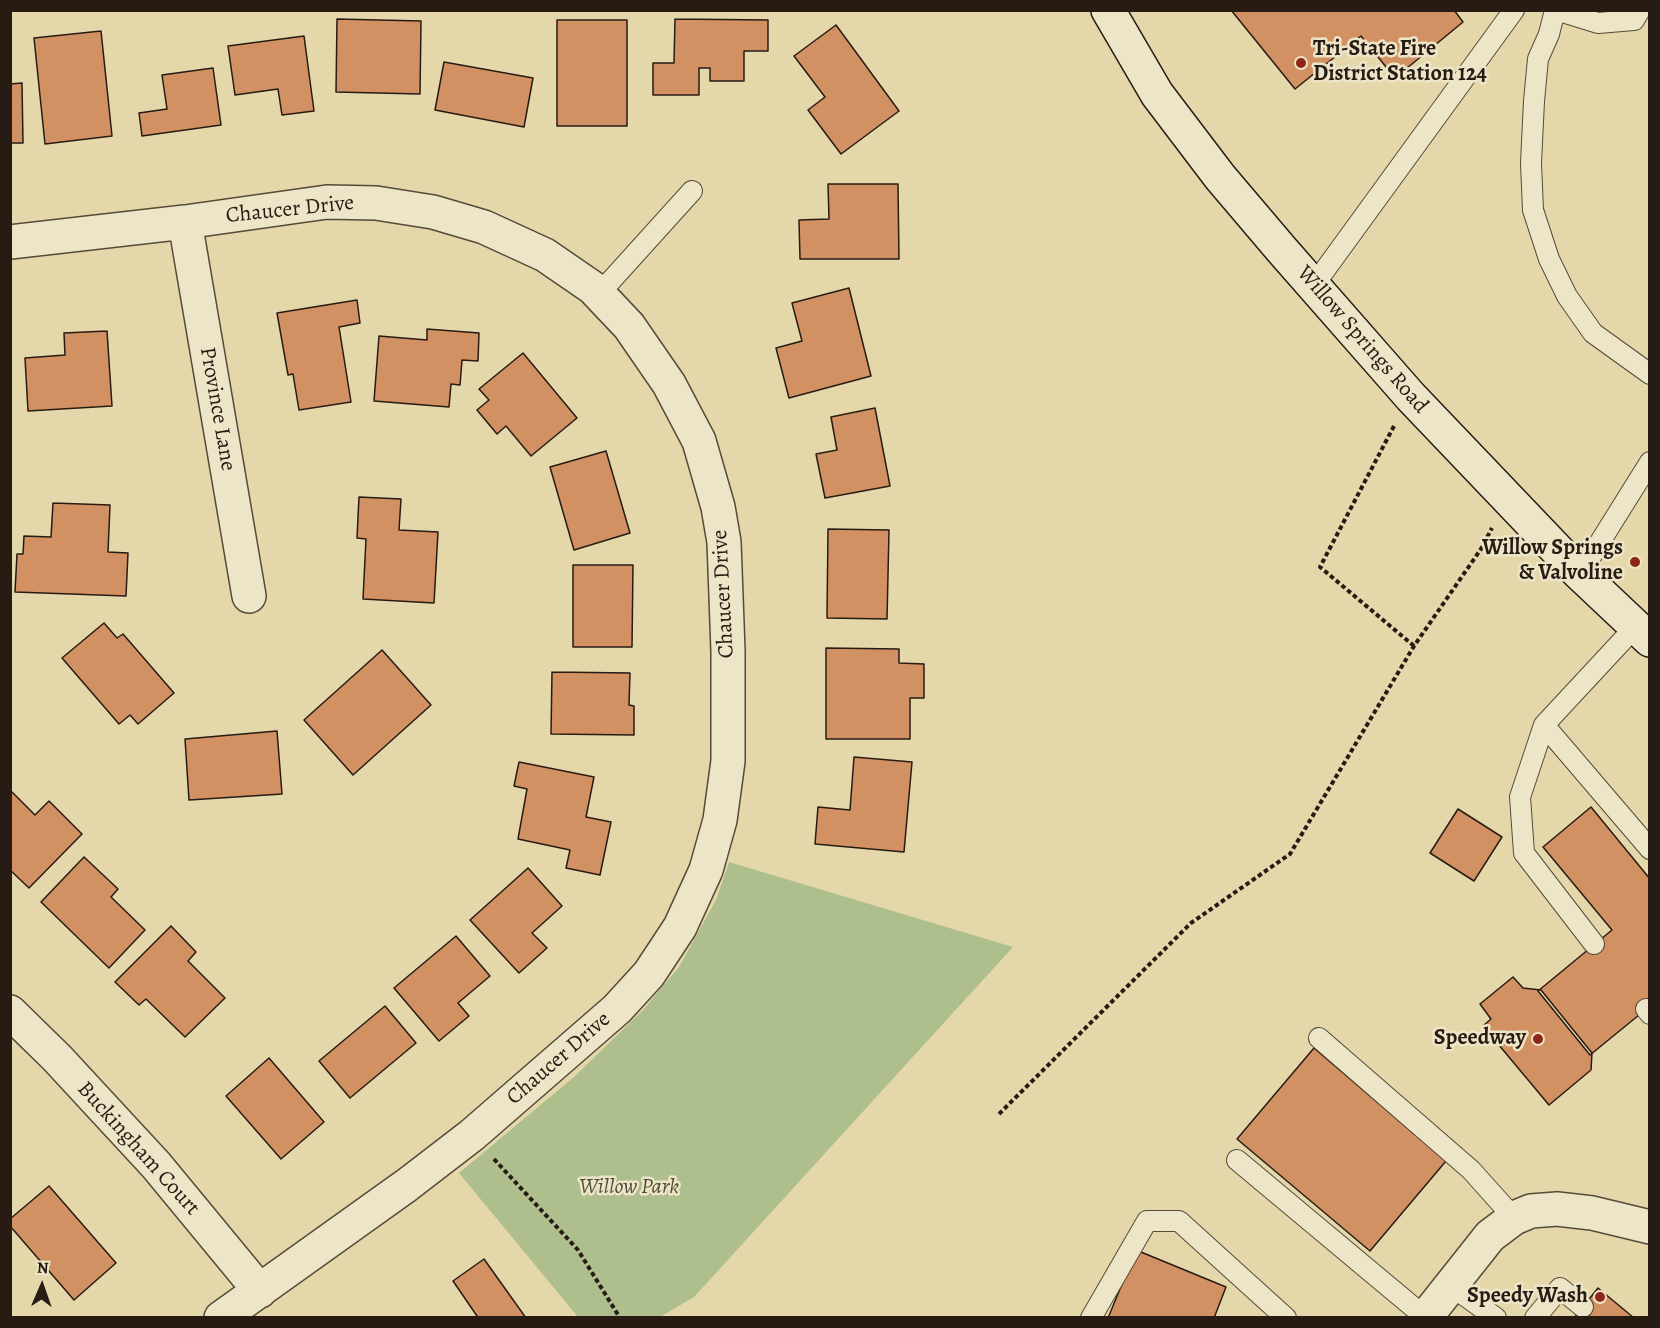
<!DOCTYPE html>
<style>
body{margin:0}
#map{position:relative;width:1660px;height:1328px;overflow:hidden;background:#e4d7a9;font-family:Alegreya,serif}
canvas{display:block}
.frame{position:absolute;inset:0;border:12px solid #271b14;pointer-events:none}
.north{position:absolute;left:12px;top:1256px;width:60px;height:60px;-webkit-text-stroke:4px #ede5c7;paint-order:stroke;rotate:2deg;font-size:16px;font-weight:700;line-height:24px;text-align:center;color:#271b14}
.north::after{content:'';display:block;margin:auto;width:21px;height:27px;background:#271b14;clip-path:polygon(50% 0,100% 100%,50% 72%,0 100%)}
</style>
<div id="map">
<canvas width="1660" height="1328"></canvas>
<div class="frame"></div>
<div class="north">N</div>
</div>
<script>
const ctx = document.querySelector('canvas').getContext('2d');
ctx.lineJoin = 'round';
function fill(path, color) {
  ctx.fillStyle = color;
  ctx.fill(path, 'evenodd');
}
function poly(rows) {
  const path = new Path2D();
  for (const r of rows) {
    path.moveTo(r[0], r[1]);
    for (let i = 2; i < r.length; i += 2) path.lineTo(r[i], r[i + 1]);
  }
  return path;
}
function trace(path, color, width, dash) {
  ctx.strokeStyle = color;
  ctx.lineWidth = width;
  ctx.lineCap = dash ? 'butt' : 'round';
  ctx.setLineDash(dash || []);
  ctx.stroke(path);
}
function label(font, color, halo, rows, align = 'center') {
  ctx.font = font + ' Alegreya,serif';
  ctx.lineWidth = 5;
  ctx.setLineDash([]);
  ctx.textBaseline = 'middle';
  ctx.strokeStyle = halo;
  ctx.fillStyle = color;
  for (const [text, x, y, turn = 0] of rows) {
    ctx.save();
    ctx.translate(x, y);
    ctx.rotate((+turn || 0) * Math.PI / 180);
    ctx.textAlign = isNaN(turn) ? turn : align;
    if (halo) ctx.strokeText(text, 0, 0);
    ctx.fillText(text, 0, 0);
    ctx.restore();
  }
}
fill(poly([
 [729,862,1013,947,694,1297,660,1317,578,1317,459,1173,574,1077,643,1010,679,967,716,900]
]), '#aebf8d');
const building = poly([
 [1231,10,1454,10,1463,22,1395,78,1361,36,1295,89,1231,10],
 [337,19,421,21,420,94,336,92,337,19],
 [675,19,768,20,768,51,744,51,744,81,710,81,710,68,699,68,699,95,653,95,653,63,674,63,675,19],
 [557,20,627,20,627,126,557,126,557,20],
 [836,25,899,111,841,154,808,110,825,97,794,56,836,25],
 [101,31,112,136,45,144,34,38,101,31],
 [304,36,314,111,282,115,278,89,235,95,228,46,304,36],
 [444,62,533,78,524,127,435,110,444,62],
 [213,68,221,125,142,136,139,113,167,109,162,75,213,68],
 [22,83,23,143,10,143,10,84,22,83],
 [828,184,898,184,899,259,800,259,799,220,829,219,828,184],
 [849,288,871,376,789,398,776,348,802,341,792,303,849,288],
 [357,300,360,323,339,327,351,402,299,410,293,374,288,375,277,313,357,300],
 [427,329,479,333,478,361,462,360,460,385,451,384,449,407,374,401,379,336,427,340,427,329],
 [107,331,112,406,28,411,25,358,65,355,64,333,107,331],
 [523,353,577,418,531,456,506,426,497,434,477,410,489,400,479,389,523,353],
 [875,408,890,486,825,498,816,454,837,450,831,417,875,408],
 [606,451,630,533,574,550,550,467,606,451],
 [359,497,401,499,399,530,438,532,434,603,363,599,366,539,357,538,359,497],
 [53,503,110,505,108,552,128,553,126,596,15,592,17,554,23,554,24,536,51,537,53,503],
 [828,529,889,530,887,619,827,618,828,529],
 [573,565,633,565,632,647,573,647,573,565],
 [104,623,117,638,123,634,174,693,138,724,130,715,119,724,62,658,104,623],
 [826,648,899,649,899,663,924,664,924,698,910,698,910,739,826,739,826,648],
 [382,650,431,705,353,775,304,720,382,650],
 [552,672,630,673,629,705,634,706,634,735,551,734,552,672],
 [277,731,282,794,189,800,185,739,277,731],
 [854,757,912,762,904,852,815,844,818,807,850,810,854,757],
 [519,762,594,777,586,817,611,822,600,875,566,868,570,850,518,839,527,789,514,786,519,762],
 [10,790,35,815,49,801,82,834,29,888,10,870,10,790],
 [1591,807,1650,879,1650,1006,1590,1055,1538,991,1612,930,1543,847,1591,807],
 [1458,809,1502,837,1474,881,1430,853,1458,809],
 [84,857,118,889,111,897,145,930,109,968,41,902,84,857],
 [528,868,562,906,532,933,547,948,519,973,470,920,528,868],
 [171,926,196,952,188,961,225,998,185,1037,146,999,139,1005,115,982,171,926],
 [456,936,490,976,458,1003,469,1016,439,1041,394,988,456,936],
 [1513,977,1523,988,1541,990,1592,1053,1591,1070,1549,1105,1483,1026,1491,1019,1480,1004,1513,977],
 [385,1006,416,1043,350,1098,319,1061,385,1006],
 [1314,1048,1446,1161,1370,1251,1237,1139,1314,1048],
 [269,1058,324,1122,281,1159,226,1096,269,1058],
 [49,1186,116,1263,74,1300,10,1226,10,1219,49,1186],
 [1136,1250,1226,1287,1214,1318,1108,1318,1136,1250],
 [484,1259,526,1318,475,1318,477,1316,453,1281,484,1259],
 [1598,1288,1634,1318,1574,1318,1598,1288]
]);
fill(building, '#d29162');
trace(building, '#271b14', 1.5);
const lane = poly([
 [1555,10,1549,34,1538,59,1534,101,1531,163,1533,210,1549,259,1567,296,1593,333,1650,374],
 [1556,10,1598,23,1634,20,1640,10],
 [1314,285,1514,10],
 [598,295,692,191],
 [1580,574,1650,462],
 [1544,725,1650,849],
 [1594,944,1524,853,1520,797,1544,725,1636,626],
 [1646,1009,1650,1014],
 [1319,1038,1471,1170,1514,1218],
 [1237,1160,1425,1317],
 [1450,1285,1496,1318],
 [1091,1318,1147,1221,1179,1221,1286,1318],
 [1535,1318,1560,1288,1583,1307]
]);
const street = poly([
 [185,222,249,596],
 [10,242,185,222,327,202,376,203,433,212,484,227,545,255,593,288,629,326,669,384,699,441,718,507,724,542,728,651,728,761,720,820,706,870,680,927,649,974,617,1009,472,1135,407,1185,221,1318],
 [10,1012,57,1058,156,1165,260,1291],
 [1425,1318,1490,1236,1514,1218,1531,1211,1557,1209,1592,1213,1650,1227]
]);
const secondary = poly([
 [1108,10,1157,94,1220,177,1282,250,1411,397,1580,574,1650,640]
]);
trace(lane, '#564a39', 22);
trace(street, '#564a39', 36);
trace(secondary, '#271b14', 36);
trace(poly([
 [1394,426,1320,567,1414,646],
 [999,1114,1191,923,1290,854,1414,646,1481,549,1492,528],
 [494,1159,578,1250,620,1318]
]), '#271b14', 4, [4.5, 3]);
trace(lane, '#ede5c7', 20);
trace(street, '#ede5c7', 33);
trace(secondary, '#ede5c7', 33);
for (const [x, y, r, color] of [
 [1301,63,6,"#8f2418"],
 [1635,562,6,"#8f2418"],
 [1538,1039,6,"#8f2418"],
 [1600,1297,6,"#8f2418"]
]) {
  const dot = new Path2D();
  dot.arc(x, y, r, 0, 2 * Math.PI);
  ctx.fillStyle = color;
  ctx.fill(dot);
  trace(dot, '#ede5c7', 2);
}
label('bold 22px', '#271b14', '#ede5c7', [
 ["Tri-State Fire",1313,50,"left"],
 ["District Station 124",1313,75,"left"],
 ["Willow Springs",1623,549],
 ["& Valvoline",1623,574],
 ["Speedway",1526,1039],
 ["Speedy Wash",1588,1297]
], 'right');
label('22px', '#271b14', '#ede5c7', [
 ["Chaucer Drive",290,210,-6],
 ["Willow Springs Road",1362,340,49],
 ["Province Lane",217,409,80],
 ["Chaucer Drive",724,594,-93],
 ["Chaucer Drive",559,1059,-41],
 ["Buckingham Court",138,1149,48]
]);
label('italic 22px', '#504c38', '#ede5c7', [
 ["Willow Park",629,1188]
]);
</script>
